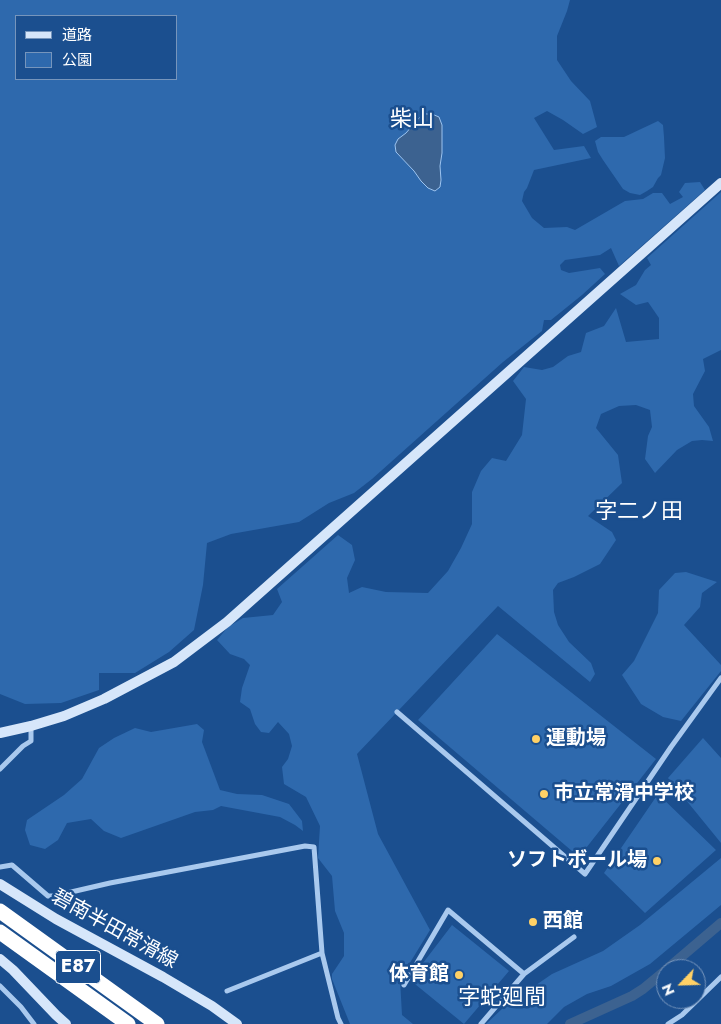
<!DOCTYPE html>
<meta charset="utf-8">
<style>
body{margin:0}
#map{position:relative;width:721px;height:1024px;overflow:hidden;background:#1b4f8f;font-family:Jost,"Noto Sans JP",sans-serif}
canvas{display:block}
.legend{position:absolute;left:15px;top:15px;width:162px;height:65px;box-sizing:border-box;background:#1b4f8f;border:1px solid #7695bc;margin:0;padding:6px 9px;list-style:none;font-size:15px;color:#fff}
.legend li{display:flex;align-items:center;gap:10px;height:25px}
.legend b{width:25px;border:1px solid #7695bc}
.north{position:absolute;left:656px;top:959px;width:50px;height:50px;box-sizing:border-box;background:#1b4f8f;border:1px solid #7695bc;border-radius:50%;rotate:246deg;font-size:14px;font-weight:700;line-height:20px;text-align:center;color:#fff}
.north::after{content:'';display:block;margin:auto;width:18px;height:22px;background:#ffd166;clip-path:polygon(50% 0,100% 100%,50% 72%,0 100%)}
</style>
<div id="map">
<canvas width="721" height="1024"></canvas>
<ul class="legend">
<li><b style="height:6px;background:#d6e6fa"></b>道路</li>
<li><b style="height:14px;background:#2e69ad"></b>公園</li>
</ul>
<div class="north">N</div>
</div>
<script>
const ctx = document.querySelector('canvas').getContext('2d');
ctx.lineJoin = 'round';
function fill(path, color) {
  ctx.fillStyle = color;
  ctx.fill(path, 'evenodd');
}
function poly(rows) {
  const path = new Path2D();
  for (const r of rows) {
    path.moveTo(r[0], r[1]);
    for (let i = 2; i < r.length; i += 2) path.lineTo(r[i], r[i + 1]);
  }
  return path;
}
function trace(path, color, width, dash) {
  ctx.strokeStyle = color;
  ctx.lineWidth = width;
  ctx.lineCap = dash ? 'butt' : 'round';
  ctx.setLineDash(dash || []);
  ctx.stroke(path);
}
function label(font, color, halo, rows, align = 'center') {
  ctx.font = font + ' Jost,"Noto Sans JP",sans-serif';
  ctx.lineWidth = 5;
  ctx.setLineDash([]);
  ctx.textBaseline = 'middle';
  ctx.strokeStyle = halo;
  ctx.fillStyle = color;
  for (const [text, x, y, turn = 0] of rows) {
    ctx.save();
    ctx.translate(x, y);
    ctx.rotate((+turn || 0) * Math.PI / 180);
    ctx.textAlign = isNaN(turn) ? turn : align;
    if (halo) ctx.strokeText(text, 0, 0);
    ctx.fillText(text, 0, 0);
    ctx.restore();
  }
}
fill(poly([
 [0,0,570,0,567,11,557,36,557,60,571,81,590,101,597,127,583,134,563,120,547,111,534,118,554,150,584,146,591,158,534,170,527,188,524,192,522,201,532,218,544,228,567,227,575,230,625,201,643,199,653,193,662,193,670,204,683,197,679,192,685,183,700,182,705,190,619,266,611,248,600,255,565,260,560,265,561,270,569,273,600,268,605,274,582,295,551,320,544,320,542,331,503,362,372,479,354,493,329,503,299,522,231,534,207,543,203,585,194,630,169,652,135,673,99,673,99,690,61,703,25,704,0,694],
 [16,16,176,16,176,79,16,79],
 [658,121,663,125,664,137,665,158,661,175,658,178,653,187,647,191,640,195,630,193,623,189,603,160,598,152,595,141,601,137,624,137],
 [721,192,721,350,703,359,705,371,693,394,694,406,709,427,713,441,702,440,692,441,677,450,655,473,645,459,648,436,652,427,650,410,636,405,619,406,601,414,596,428,618,455,622,483,588,516,612,532,616,540,600,564,574,577,558,583,553,590,554,612,558,625,569,642,591,663,595,674,590,682,498,606,357,754,378,834,430,930,400,979,402,1015,413,1024,350,1024,332,979,332,974,344,956,344,933,335,911,332,876,318,858,320,826,306,797,284,784,282,767,288,759,292,746,289,734,278,722,269,733,261,732,255,724,250,709,240,702,242,688,250,665,244,659,230,654,217,640,228,627,243,618,273,615,282,602,277,589,338,535,352,545,355,560,347,578,349,593,362,587,386,592,428,593,448,571,461,548,472,524,472,492,481,471,492,458,506,461,522,435,526,399,513,381,524,367,542,370,553,367,568,356,581,352,586,333,604,326,616,308,626,342,659,339,659,318,648,302,636,305,620,294,636,285,645,270,651,265,647,258],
 [686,572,717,582,702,593,700,607,684,625,721,665,721,671,681,721,663,717,641,704,622,675,634,661,658,613,659,590,675,573],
 [497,634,656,759,579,857,418,720],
 [197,724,204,730,202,742,220,790,237,794,262,795,289,804,302,821,303,831,295,825,280,817,221,806,213,810,195,812,121,838,104,831,91,819,67,823,58,840,45,849,30,845,25,830,27,820,64,795,82,779,99,748,114,738,135,728,151,732],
 [703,738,721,758,721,843,668,778],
 [658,794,716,850,645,913,604,873],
 [721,858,721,905,650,964,611,986,587,994,564,1007,547,1024,486,1024,504,1007,552,974,603,951,640,925],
 [452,925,509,971,464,1024,410,980]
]), '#2e69ad');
const water = poly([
 [426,114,432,114,439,117,442,125,442,153,440,166,441,180,440,187,435,191,428,188,421,181,414,171,396,152,395,145,398,139,406,133,419,118,426,114]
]);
fill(water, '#3c6290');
trace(water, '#9cc4f0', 1);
trace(poly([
 [667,969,721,923],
 [570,1024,632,996,643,989,666,970]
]), '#3c6290', 10);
trace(poly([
 [397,712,585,874,671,747,721,678],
 [0,769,23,746,31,741,31,726],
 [0,867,12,865,48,896,54,896,110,883,305,846,314,847,322,953,338,1018,341,1024],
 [404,985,448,910,524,974],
 [0,986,21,1007,34,1024],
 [227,991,322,953],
 [481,1024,524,974,574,937],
 [668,1024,682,1015,721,977]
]), '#a9c9ee', 5);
trace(poly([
 [0,733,31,726,64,716,104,699,174,662,227,622,721,183],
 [0,884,56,919,163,977,212,1006,237,1024],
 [0,959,13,970,56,1015,66,1024]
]), '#d6e6fa', 10);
trace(poly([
 [0,911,157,1024],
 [0,932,128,1024]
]), '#fff', 15);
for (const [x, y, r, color] of [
 [536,739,5,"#ffd166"],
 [544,794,5,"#ffd166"],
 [657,861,5,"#ffd166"],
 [533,922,5,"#ffd166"],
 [459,975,5,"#ffd166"]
]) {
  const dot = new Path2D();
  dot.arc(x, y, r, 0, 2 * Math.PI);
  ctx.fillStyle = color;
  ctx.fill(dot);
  trace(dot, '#1b4f8f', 2);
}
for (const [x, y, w] of [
 [78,967,45]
]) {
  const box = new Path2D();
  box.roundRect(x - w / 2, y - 16.5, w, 33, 4);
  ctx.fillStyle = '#1b4f8f';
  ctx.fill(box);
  trace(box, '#fff', 1);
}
label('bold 19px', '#fff', null, [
 ["E87",78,967]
]);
label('bold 20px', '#fff', '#1b4f8f', [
 ["運動場",546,739],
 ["市立常滑中学校",554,794],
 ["ソフトボール場",647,861,"right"],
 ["西館",543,922],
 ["体育館",449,975,"right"]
], 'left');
label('20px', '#fff', '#1b4f8f', [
 ["碧南半田常滑線",114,930,29]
]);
label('22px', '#fff', '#1b4f8f', [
 ["柴山",412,121],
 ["字二ノ田",639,513],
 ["字蛇廻間",502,999]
]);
</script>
